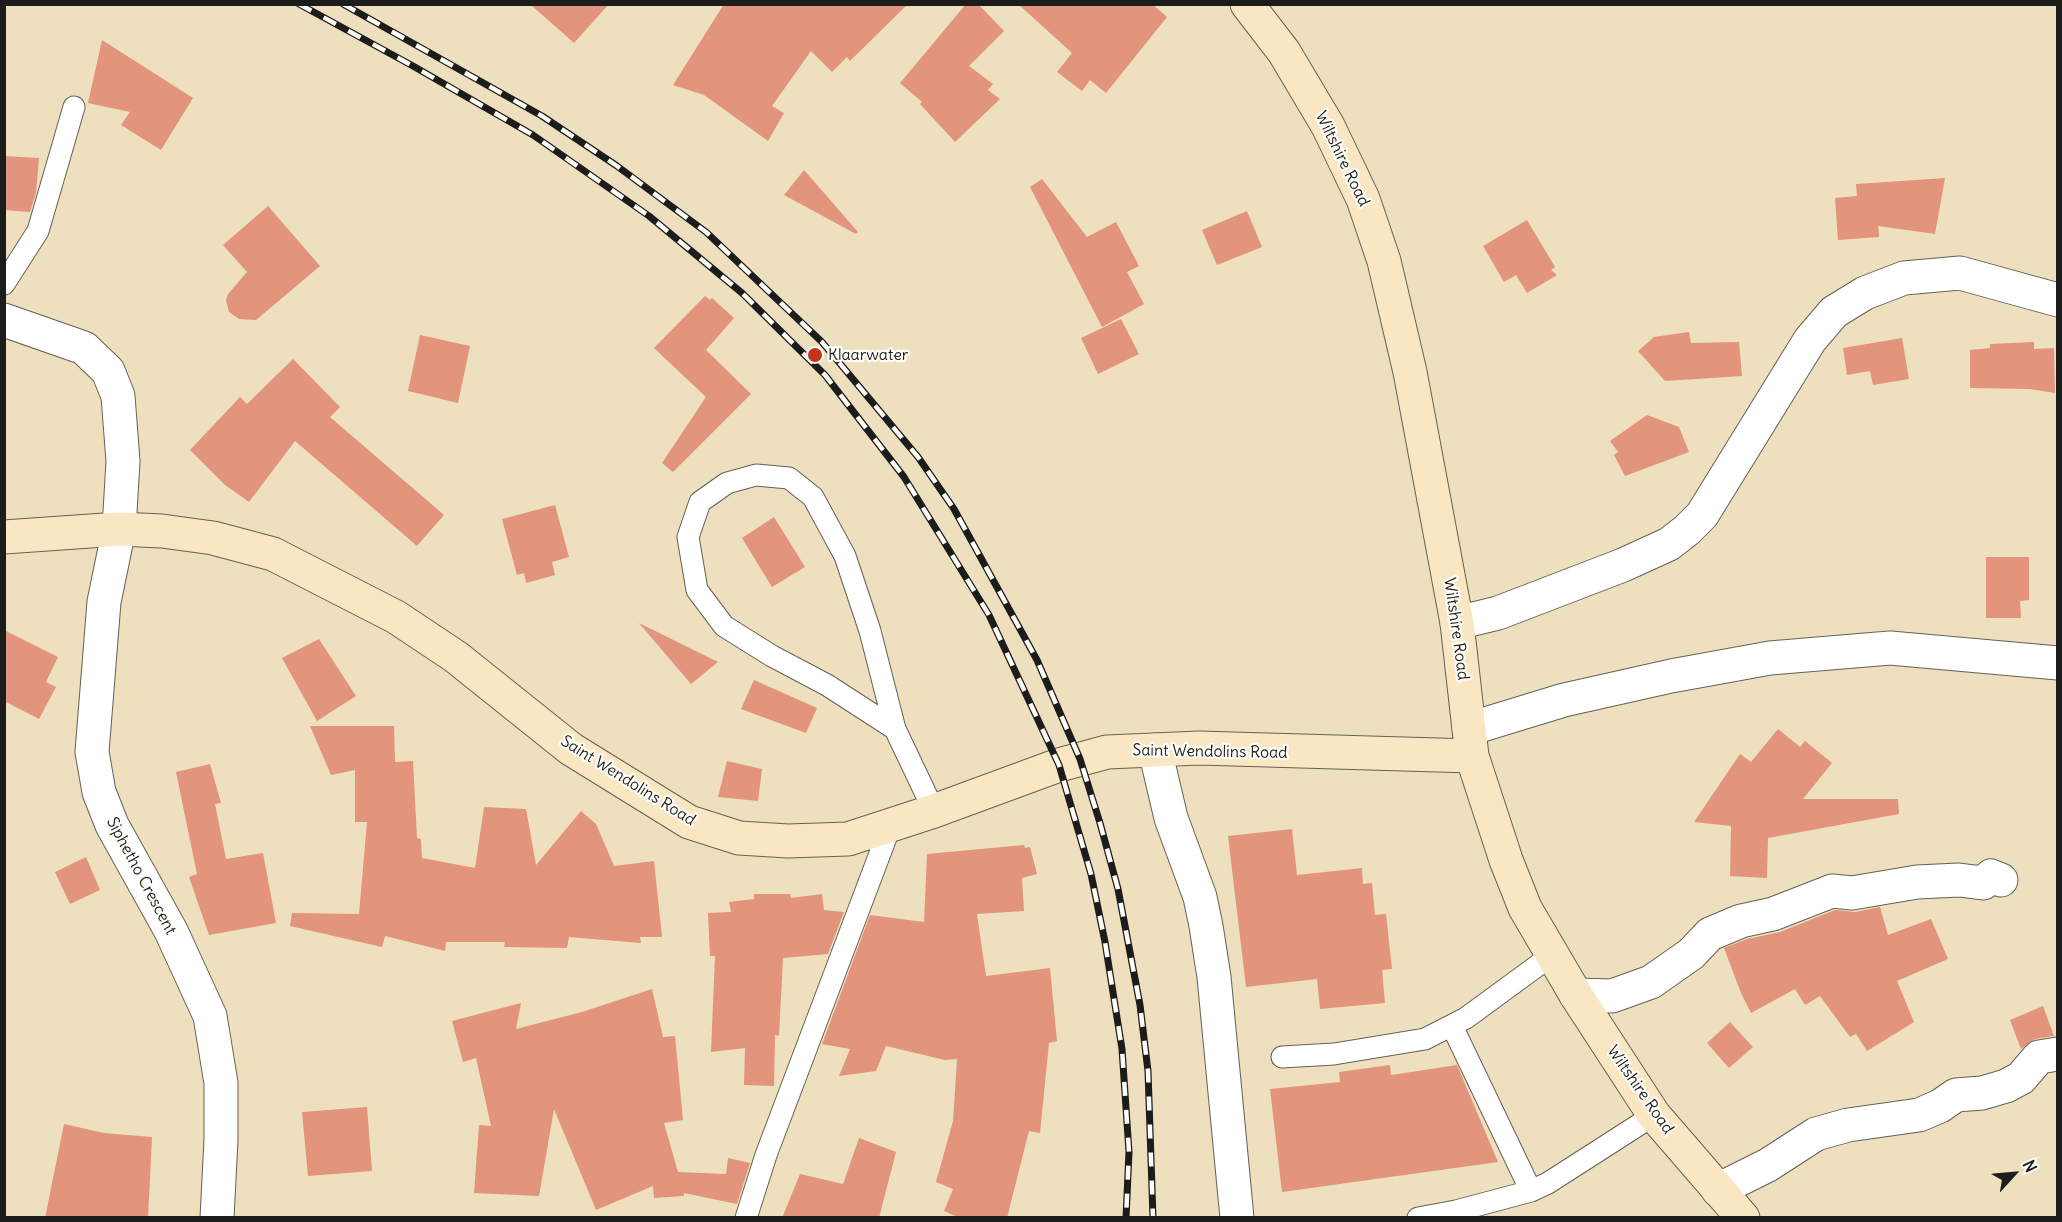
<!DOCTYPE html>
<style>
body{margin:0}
#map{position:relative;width:2062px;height:1222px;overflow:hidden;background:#eedfbe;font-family:Delius,sans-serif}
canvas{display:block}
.frame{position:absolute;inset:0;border:6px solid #1c1c1c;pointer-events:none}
.north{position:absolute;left:1984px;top:1144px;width:60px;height:60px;-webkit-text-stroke:4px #fdfcf7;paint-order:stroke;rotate:64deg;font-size:16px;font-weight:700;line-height:24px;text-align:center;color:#1c1c1c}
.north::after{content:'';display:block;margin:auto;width:21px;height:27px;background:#1c1c1c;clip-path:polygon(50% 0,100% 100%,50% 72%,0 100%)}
</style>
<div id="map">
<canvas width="2062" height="1222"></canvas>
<div class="frame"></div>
<div class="north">N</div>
</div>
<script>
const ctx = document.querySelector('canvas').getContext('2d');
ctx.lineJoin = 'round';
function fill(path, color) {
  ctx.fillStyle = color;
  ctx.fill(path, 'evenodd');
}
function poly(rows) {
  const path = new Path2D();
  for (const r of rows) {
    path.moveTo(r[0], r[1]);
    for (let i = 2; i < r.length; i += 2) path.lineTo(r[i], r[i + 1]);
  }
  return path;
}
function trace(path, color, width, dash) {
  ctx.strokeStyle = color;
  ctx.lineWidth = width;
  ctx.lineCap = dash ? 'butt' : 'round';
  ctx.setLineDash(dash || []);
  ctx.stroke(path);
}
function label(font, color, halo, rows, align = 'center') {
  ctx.font = font + ' Delius,sans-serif';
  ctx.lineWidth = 4.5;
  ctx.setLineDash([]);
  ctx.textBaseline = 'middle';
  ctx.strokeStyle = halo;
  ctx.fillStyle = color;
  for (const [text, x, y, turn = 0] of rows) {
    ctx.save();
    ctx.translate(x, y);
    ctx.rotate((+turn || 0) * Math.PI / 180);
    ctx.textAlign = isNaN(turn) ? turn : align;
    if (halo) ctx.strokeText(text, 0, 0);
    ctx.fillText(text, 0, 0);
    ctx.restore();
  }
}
fill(poly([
 [724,4,908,4,850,61,847,57,832,72,811,51,772,106,784,113,768,141,704,95,673,85],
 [966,4,978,4,1004,31,969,66,993,84,988,90,1000,99,955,142,920,104,922,102,900,83],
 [1018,4,1152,4,1167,17,1106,93,1090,80,1082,91,1057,72,1072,53],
 [531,5,608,5,574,43],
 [102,40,193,98,161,150,121,125,130,112,88,103],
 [4,156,39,158,36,193,30,212,4,210],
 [804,170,858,232,856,234,784,195],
 [1945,178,1935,234,1878,226,1879,237,1838,240,1835,198,1857,196,1856,184],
 [1042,179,1087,237,1116,222,1139,266,1127,272,1144,304,1102,327,1030,187],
 [268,206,320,266,256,320,239,319,229,312,226,300,228,294,247,272,223,245],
 [1247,211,1262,247,1217,265,1202,230],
 [1527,220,1555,267,1551,270,1557,275,1527,293,1516,275,1504,282,1483,246],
 [705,296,710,300,712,298,734,318,706,350,751,394,673,472,662,463,706,397,654,348],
 [1121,319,1139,354,1098,374,1081,338],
 [1689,332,1691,343,1739,342,1742,376,1665,381,1638,351,1654,337],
 [420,335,470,346,458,403,408,391],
 [1902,338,1909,379,1873,385,1870,371,1847,375,1843,348],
 [2034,342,2034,349,2054,348,2055,393,2030,389,1970,388,1970,350,1990,348,1990,344],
 [293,359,340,407,330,417,444,515,417,546,295,441,249,502,225,485,190,450,240,397,247,404],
 [1647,415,1679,427,1689,452,1625,476,1614,455,1618,452,1610,441],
 [555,505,569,557,552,562,555,575,526,583,524,573,517,575,502,519],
 [774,517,805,567,772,587,742,538],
 [1986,557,2029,557,2029,600,2020,601,2021,618,1986,618],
 [639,623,718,662,691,684],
 [4,630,58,657,46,682,56,687,39,719,4,701],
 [319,639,356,696,317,721,282,658],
 [754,680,817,708,806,733,741,709],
 [310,726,394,726,395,762,413,761,417,838,421,839,422,858,475,868,484,807,526,809,536,865,581,811,596,824,614,866,654,861,662,937,640,937,641,943,569,937,567,948,504,947,505,942,446,942,445,951,385,936,382,947,290,926,292,913,359,914,367,822,355,822,355,770,331,775],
 [1778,729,1800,747,1805,741,1832,763,1803,799,1898,799,1899,814,1768,838,1767,878,1730,876,1731,826,1694,822,1740,754,1751,762],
 [727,761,762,769,758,801,718,797],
 [210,764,221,803,215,804,226,859,263,853,276,923,209,935,189,877,197,874,176,772],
 [1292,829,1297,875,1362,868,1363,884,1372,883,1375,915,1386,914,1392,969,1382,970,1385,1003,1320,1009,1317,979,1246,987,1228,836],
 [1024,845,1025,848,1030,847,1037,874,1022,878,1024,911,977,914,986,976,1050,968,1057,1041,1049,1043,1040,1133,1029,1131,1007,1218,960,1218,944,1211,953,1189,936,1182,953,1121,957,1059,945,1060,886,1046,876,1071,839,1076,850,1049,822,1044,870,915,924,922,927,854],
 [86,857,100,890,70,904,55,872],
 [754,894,790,894,791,898,822,894,824,910,844,912,828,954,783,958,779,1036,775,1035,774,1086,744,1085,745,1048,711,1052,715,956,710,956,708,913,731,912,729,902,754,899],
 [1880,907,1888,935,1931,919,1948,959,1897,981,1914,1022,1867,1051,1856,1034,1850,1037,1820,996,1805,1005,1795,989,1751,1013,1741,993,1724,948,1747,939,1780,932,1835,910,1855,912],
 [652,989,663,1037,675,1036,683,1120,664,1123,678,1172,726,1174,728,1158,750,1163,737,1204,684,1193,684,1196,654,1198,653,1186,596,1210,554,1109,539,1196,474,1193,479,1125,491,1126,476,1058,463,1062,452,1021,521,1003,516,1029,582,1012],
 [2043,1006,2054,1036,2035,1039,2021,1049,2010,1020],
 [1730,1022,1753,1047,1729,1068,1707,1043],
 [1390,1065,1391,1075,1457,1065,1498,1162,1282,1192,1270,1089,1340,1082,1339,1072],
 [367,1107,372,1171,308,1176,302,1112],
 [64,1124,104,1133,152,1137,148,1218,45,1218],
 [859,1138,896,1152,879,1218,782,1218,800,1174,843,1184]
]), '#e3947c');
const lane = poly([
 [4,284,38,231,74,107],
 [895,729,827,685,772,656,724,626,697,590,688,537,700,502,727,483,756,475,789,478,813,497,845,556,870,631,895,729,934,811],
 [1452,1026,1531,1191],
 [1282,1057,1334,1054,1425,1039,1466,1018,1552,955],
 [746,1218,766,1155,890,827],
 [1418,1218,1456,1211,1531,1191,1548,1183,1654,1115]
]);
const street = poly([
 [4,320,84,348,108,371,118,396,123,461,119,529,104,602,92,752,99,792,112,825,171,931,210,1016,221,1083,221,1140,217,1218],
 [1457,623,1498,613,1623,565,1669,544,1687,530,1702,515,1810,340,1834,312,1865,293,1904,278,1960,273,2058,300],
 [1469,729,1564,700,1671,676,1770,658,1890,648,2058,663],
 [1155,750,1171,818,1200,897,1206,926,1214,977,1237,1218],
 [1576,995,1612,996,1651,982,1691,954,1710,934,1741,921,1773,914,1832,891,1852,893,1917,882,1959,880,1983,883,1991,876,2001,880],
 [1718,1190,1768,1165,1816,1134,1848,1125,1919,1115,1940,1106,1956,1095,1982,1093,2006,1086,2021,1078,2039,1057,2058,1054]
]);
const secondary = poly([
 [1247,4,1284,52,1328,126,1363,199,1384,261,1410,372,1457,623,1472,756,1506,860,1525,908,1576,995,1654,1115,1743,1218],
 [4,537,119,529,162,531,213,538,273,554,396,617,456,657,571,749,689,822,739,838,788,841,848,839,934,811,1059,765,1107,752,1199,748,1472,756]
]);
trace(lane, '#666055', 23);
trace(street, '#666055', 35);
trace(secondary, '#666055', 35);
trace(lane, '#fff', 21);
trace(street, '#fff', 33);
trace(secondary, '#f9e7c3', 33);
const rail = poly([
 [299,4,413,66,533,135,649,216,742,293,825,375,904,477,989,615,1059,765,1091,874,1105,942,1122,1049,1129,1152,1126,1218],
 [343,4,542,116,617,166,706,232,822,342,918,457,954,509,1037,660,1080,759,1100,823,1118,889,1140,1005,1148,1071,1153,1218]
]);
trace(rail, '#1c1c1c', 7);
trace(rail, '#fdfcf7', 4.5, [14]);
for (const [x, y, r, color] of [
 [815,355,8,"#c8321e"]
]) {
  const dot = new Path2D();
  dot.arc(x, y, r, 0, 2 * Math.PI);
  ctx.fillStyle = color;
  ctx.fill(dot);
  trace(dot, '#fdfcf7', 2);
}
label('16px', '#1c1c1c', '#fdfcf7', [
 ["Wiltshire Road",1342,159,64],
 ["Wiltshire Road",1456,629,82],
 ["Saint Wendolins Road",1210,752,1],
 ["Saint Wendolins Road",628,781,32],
 ["Siphetho Crescent",141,876,62],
 ["Wiltshire Road",1640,1090,55]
]);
label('16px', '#1c1c1c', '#fdfcf7', [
 ["Klaarwater",828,355]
], 'left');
</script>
